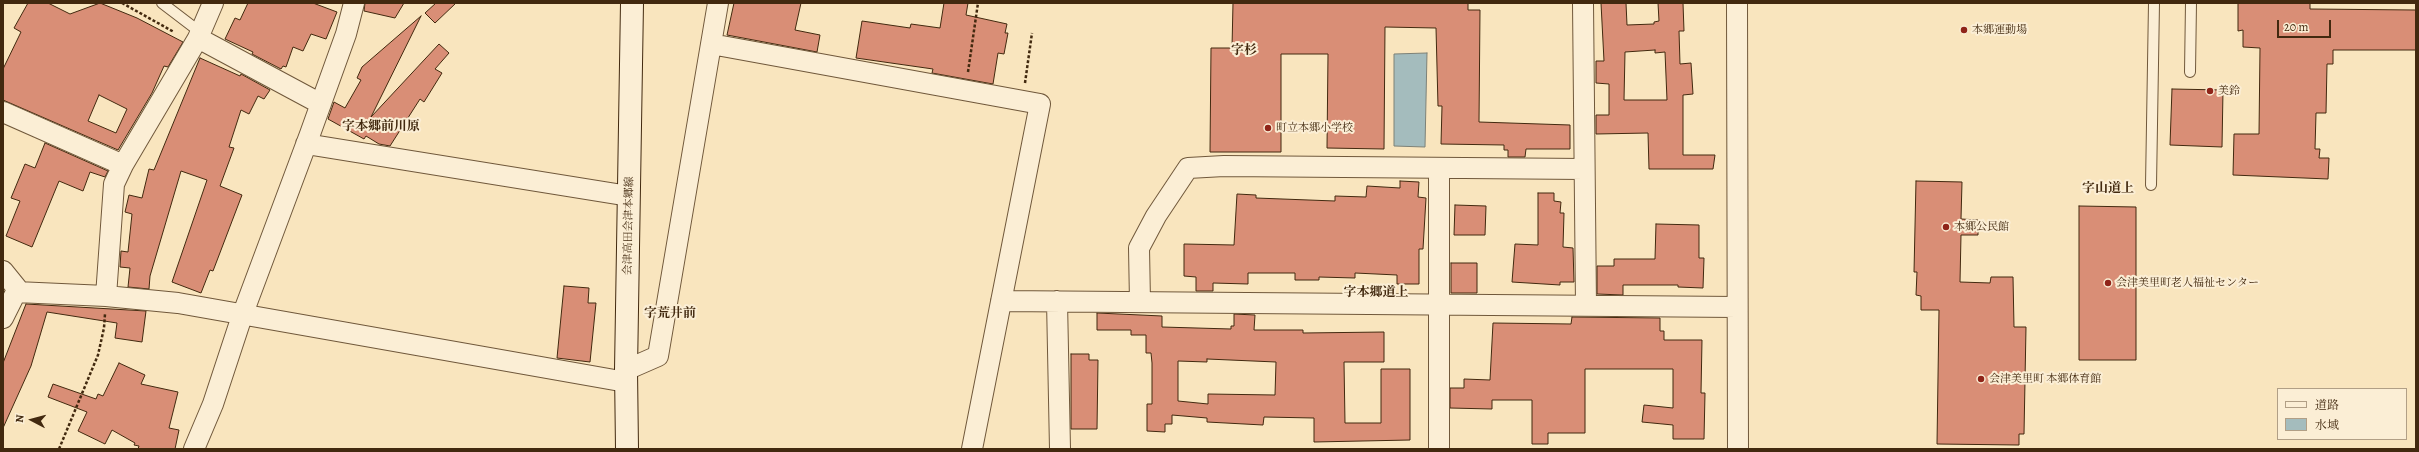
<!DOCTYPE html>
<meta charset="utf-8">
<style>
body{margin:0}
#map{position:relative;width:2419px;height:452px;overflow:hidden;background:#f9e5be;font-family:Alegreya,"Noto Serif JP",serif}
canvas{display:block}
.frame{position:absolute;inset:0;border:4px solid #42290f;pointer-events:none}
.legend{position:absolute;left:2277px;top:388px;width:130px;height:52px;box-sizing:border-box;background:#fbeed5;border:1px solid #b19f86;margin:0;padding:5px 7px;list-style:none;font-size:12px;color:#42290f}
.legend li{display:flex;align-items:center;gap:8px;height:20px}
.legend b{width:20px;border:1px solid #b19f86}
.north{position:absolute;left:12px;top:400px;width:40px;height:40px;-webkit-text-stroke:3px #fbeed5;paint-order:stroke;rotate:276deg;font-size:11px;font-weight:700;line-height:16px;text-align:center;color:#42290f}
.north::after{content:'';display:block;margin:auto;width:14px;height:18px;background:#42290f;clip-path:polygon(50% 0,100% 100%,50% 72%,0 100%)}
.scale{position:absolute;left:2277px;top:20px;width:54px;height:18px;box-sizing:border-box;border:2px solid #42290f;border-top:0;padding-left:5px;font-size:12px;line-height:14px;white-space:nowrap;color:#42290f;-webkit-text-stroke:3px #fbeed5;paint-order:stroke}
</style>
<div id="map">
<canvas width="2419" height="452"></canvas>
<div class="frame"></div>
<ul class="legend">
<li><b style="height:5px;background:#fbeed5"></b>道路</li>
<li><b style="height:11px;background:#a4bcbd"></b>水域</li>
</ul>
<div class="north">N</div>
<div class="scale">20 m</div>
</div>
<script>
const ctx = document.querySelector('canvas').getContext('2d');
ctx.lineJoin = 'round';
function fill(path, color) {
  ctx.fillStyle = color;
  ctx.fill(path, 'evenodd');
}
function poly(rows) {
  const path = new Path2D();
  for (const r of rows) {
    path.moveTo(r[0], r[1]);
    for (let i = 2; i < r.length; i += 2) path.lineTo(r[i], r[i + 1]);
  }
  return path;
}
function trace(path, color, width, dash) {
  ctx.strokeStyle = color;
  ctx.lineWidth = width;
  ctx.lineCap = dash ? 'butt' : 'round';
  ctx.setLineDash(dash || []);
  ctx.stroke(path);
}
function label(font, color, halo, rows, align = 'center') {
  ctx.font = font + ' Alegreya,"Noto Serif JP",serif';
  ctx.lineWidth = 4;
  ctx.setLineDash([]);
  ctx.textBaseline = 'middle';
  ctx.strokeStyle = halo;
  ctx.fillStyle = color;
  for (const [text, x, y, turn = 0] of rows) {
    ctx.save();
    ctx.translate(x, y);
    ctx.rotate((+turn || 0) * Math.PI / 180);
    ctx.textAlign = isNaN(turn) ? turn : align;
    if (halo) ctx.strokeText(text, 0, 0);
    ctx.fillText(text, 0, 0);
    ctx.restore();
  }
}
const water = poly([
 [1427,53,1425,147,1394,146,1394,54,1427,53]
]);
fill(water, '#a4bcbd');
trace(water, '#7d8177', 1);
const building = poly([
 [28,3,48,3,70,14,100,3,137,18,183,42,168,67,164,66,152,93,118,150,3,100,3,69,21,32,14,28,28,3],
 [99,95,127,109,116,133,88,121,99,95],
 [248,3,313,3,337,12,326,39,311,34,303,51,293,47,286,67,283,66,281,69,252,54,253,52,225,39,235,18,240,20,248,3],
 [365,3,404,3,395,18,364,11,365,3],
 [436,3,456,3,435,23,425,13,436,3],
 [734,3,801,3,795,30,820,35,817,52,727,35,734,3],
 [944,3,968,3,966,15,1007,24,1005,33,1008,33,1004,54,998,53,993,84,932,73,933,69,856,58,862,21,910,28,911,24,940,28,944,3],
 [1233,3,1468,3,1468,10,1480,10,1479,122,1570,125,1570,149,1526,149,1525,157,1508,157,1508,150,1504,150,1504,145,1441,144,1442,106,1438,106,1436,28,1385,27,1384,149,1327,148,1328,54,1281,54,1281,152,1210,152,1211,48,1232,48,1233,3],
 [1601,3,1626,3,1627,25,1654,24,1654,22,1659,21,1658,3,1683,3,1684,31,1679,31,1680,64,1691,63,1693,94,1683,95,1683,155,1715,155,1713,169,1649,169,1648,133,1596,134,1596,115,1609,115,1609,84,1596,83,1596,61,1604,61,1601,3],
 [1655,50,1655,53,1665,52,1667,100,1624,100,1625,52,1655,50],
 [2238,3,2310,3,2310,9,2416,10,2416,50,2333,50,2333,64,2327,64,2326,113,2316,113,2315,149,2320,149,2319,158,2329,158,2328,179,2233,175,2234,134,2259,134,2260,48,2243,47,2243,30,2238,31,2238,3],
 [421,16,371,117,439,44,449,53,435,69,442,73,424,102,420,99,390,146,379,144,366,136,364,139,328,119,334,102,345,108,361,80,357,78,362,67,421,16],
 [200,58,240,76,241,74,270,90,264,99,258,96,249,114,241,110,229,147,234,148,220,186,242,195,213,271,210,270,201,293,172,282,207,180,181,171,150,276,149,289,128,287,130,268,120,267,121,251,128,252,132,214,125,212,129,195,142,198,149,169,154,170,200,58],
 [2172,89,2223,90,2222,147,2170,145,2172,89],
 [45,143,108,171,105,177,90,172,83,191,59,181,32,247,6,236,20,201,11,198,25,164,35,168,45,143],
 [1400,181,1419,182,1418,197,1426,198,1423,249,1419,249,1419,284,1397,284,1397,275,1355,273,1355,278,1319,277,1319,280,1295,280,1295,273,1248,273,1248,284,1213,283,1213,291,1196,291,1196,277,1184,276,1184,244,1234,245,1237,194,1256,195,1256,198,1335,201,1335,196,1366,197,1367,186,1400,188,1400,181],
 [1916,181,1962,182,1961,219,1978,220,1978,235,1961,235,1960,282,1990,283,1991,277,2013,277,2014,327,2026,327,2024,434,2019,434,2019,445,1937,444,1939,310,1921,310,1921,296,1916,295,1917,272,1914,272,1916,181],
 [1538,193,1554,193,1554,201,1561,202,1560,213,1564,213,1563,247,1573,248,1574,282,1560,282,1560,285,1512,282,1515,244,1538,245,1538,193],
 [1455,205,1486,206,1485,235,1454,235,1455,205],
 [2079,206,2136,207,2136,360,2079,360,2079,206],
 [1656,224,1699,225,1699,258,1704,258,1703,288,1678,287,1678,285,1623,285,1623,295,1597,294,1597,266,1614,266,1614,259,1655,259,1656,224],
 [1451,263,1477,263,1477,293,1451,293,1451,263],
 [564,286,589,288,588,303,596,303,590,362,557,358,564,286],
 [26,304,146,311,142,342,115,338,117,323,47,312,31,366,3,428,3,363,26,304],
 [1097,313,1162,316,1162,327,1231,329,1231,326,1234,326,1234,314,1255,315,1254,330,1303,330,1303,333,1384,332,1384,362,1344,362,1345,423,1381,423,1381,369,1410,369,1410,440,1314,442,1314,418,1264,417,1263,425,1207,422,1207,418,1172,415,1172,424,1165,424,1165,432,1147,431,1147,404,1152,404,1152,363,1151,353,1146,353,1146,335,1131,335,1131,330,1097,330,1097,313],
 [1207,359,1276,362,1275,395,1208,394,1208,404,1178,401,1178,361,1207,362,1207,359],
 [1572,317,1660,318,1660,331,1664,331,1664,340,1702,340,1701,393,1705,393,1704,439,1673,439,1673,425,1642,422,1644,405,1673,408,1673,369,1585,369,1585,433,1548,433,1548,444,1532,444,1532,400,1492,400,1492,409,1450,408,1450,388,1464,388,1464,379,1490,380,1493,323,1571,324,1572,317],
 [1071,354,1089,354,1089,360,1098,360,1097,429,1071,429,1071,354],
 [119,363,145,375,141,384,178,392,169,428,179,430,175,449,138,449,139,446,134,445,135,443,112,430,105,444,78,431,87,412,48,397,53,384,96,399,98,394,103,396,119,363]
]);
fill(building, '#d98e76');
trace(building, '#42290f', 1);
const lane = poly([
 [162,3,200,32],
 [2190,72,2191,3],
 [2151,185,2154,3]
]);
const street = poly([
 [1583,3,1586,306],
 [1737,3,1738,449],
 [198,38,321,104],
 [711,44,1040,104,972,449],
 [3,112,123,165],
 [306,144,629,196],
 [3,271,20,292],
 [106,296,114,184,123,165,198,38,213,3],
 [1001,301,1737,307],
 [1057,301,1060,449],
 [1140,302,1139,248,1156,216,1188,168,1224,166,1584,169],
 [3,318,16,292,106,296,178,303,626,382],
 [626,370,658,356,718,3],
 [194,449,213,404,242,316,310,134,346,34,354,3],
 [1439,449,1439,168]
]);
const secondary = poly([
 [627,449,626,370,632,3]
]);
trace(lane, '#70583b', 12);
trace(street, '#70583b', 22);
trace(secondary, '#42290f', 24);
trace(poly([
 [122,3,174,32],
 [968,72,978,3],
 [1025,83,1032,33],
 [59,449,98,355,104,328,105,314]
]), '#42290f', 2.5, [3, 2]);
trace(lane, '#fbeed5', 10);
trace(street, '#fbeed5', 20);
trace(secondary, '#fbeed5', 22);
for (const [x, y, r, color] of [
 [1964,30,4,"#8f2418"],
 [2210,91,4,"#8f2418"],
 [1268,128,4,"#8f2418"],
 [1946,227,4,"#8f2418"],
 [2108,283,4,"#8f2418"],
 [1981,379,4,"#8f2418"]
]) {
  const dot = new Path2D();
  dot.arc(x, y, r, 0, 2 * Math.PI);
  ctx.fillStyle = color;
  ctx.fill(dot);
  trace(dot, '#fbeed5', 1.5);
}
label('11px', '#42290f', '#fbeed5', [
 ["本郷運動場",1972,30],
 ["美鈴",2218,91],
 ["町立本郷小学校",1276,128],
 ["本郷公民館",1954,227],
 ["会津美里町老人福祉センター",2116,283],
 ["会津美里町 本郷体育館",1989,379]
], 'left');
label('11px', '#42290f', '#fbeed5', [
 ["会津高田会津本郷線",629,226,-89]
]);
label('bold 13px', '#42290f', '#fbeed5', [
 ["字杉",1244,51],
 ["字本郷前川原",381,127],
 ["字山道上",2108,189],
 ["字本郷道上",1376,293],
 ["字荒井前",670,314]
]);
</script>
